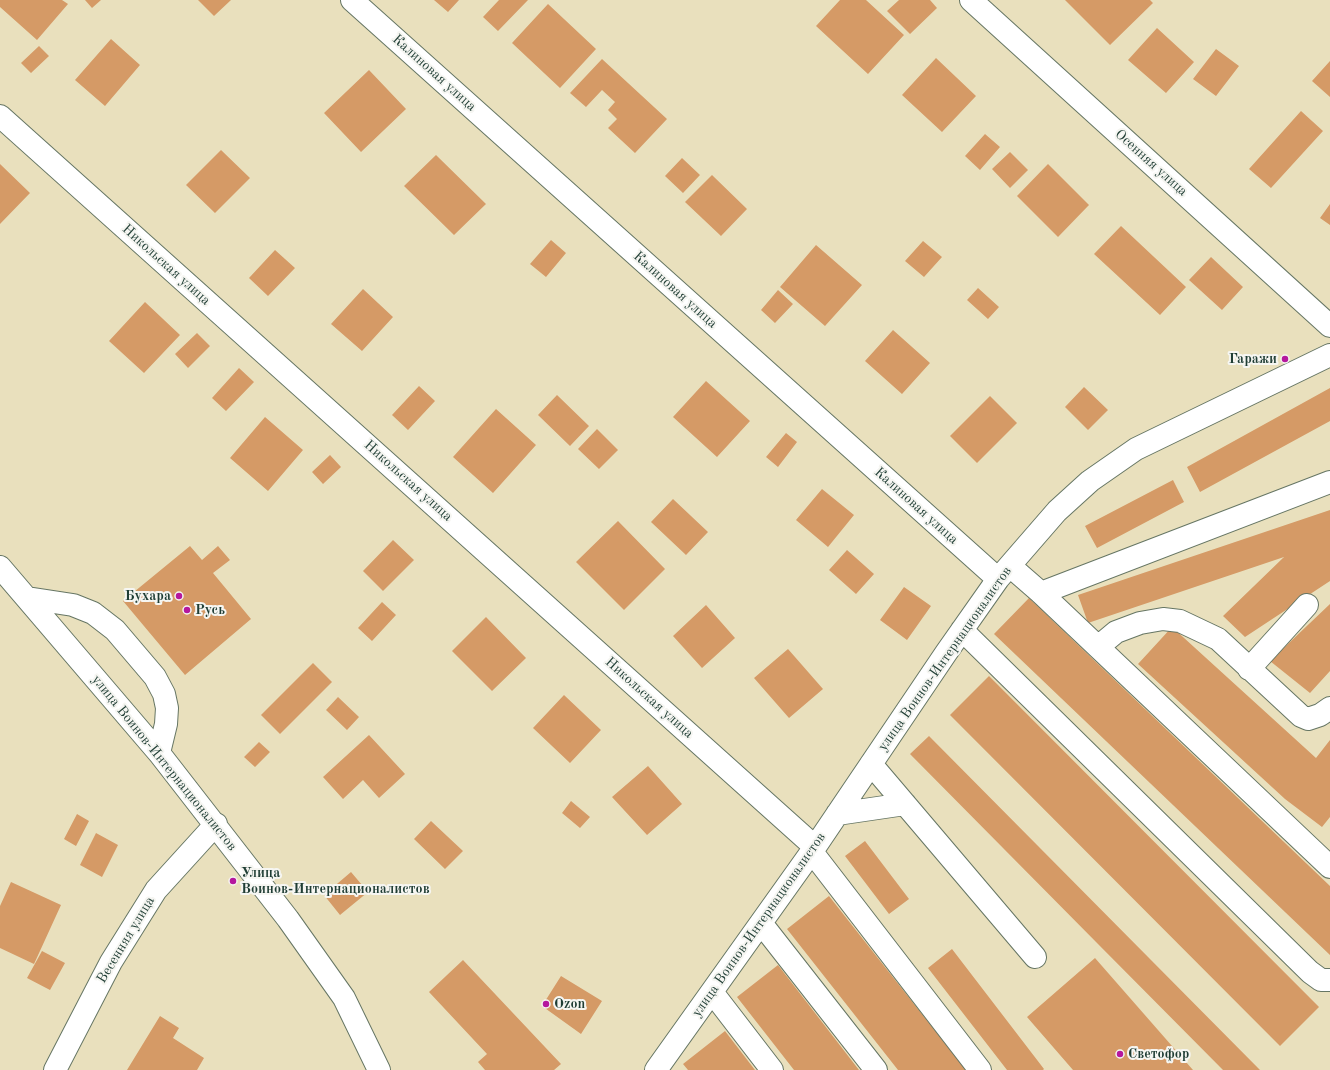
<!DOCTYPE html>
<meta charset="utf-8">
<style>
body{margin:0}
canvas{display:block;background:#e9e0bd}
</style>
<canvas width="1330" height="1070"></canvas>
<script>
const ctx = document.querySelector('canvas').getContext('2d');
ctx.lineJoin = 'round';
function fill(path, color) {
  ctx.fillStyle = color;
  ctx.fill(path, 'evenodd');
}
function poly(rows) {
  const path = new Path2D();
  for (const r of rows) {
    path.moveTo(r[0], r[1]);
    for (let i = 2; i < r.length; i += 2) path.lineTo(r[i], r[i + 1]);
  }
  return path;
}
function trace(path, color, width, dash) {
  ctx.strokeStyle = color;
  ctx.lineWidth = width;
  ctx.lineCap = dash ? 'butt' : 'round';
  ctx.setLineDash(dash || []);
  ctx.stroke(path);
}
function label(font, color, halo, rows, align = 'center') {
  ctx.font = font + ' "Old Standard TT",serif';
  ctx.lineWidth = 4;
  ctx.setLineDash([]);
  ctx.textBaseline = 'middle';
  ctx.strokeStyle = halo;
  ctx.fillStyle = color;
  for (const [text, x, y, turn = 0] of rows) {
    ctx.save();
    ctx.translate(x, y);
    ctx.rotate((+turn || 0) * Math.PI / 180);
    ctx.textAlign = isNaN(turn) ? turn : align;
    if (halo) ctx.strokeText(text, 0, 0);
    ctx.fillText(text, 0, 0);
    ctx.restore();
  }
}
fill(poly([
 [0,0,62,0,68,4,37,40,0,7],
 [85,0,101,0,92,8],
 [198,0,231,0,214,16],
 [434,0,459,0,448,12],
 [499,0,528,0,498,31,483,17],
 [840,0,866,0,904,35,868,74,816,26],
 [899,0,930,0,937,8,910,34,887,11],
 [1065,0,1150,0,1153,3,1110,45],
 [548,4,596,49,560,88,512,43],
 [1157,28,1194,62,1166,93,1128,60],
 [111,39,140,65,105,106,75,80],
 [39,46,49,56,31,73,21,63],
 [1216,49,1239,66,1216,96,1193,79],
 [936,58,976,96,942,132,902,95],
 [602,59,667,119,635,153,608,128,617,119,608,110,615,102,602,90,586,107,570,93],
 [1330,61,1330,97,1312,81],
 [369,70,406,109,361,152,324,113],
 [1301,111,1323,131,1271,188,1249,169],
 [985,134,1000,147,980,170,965,156],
 [221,150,250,178,215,213,186,185],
 [1010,152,1028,170,1010,188,992,169],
 [436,155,486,204,454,235,404,186],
 [682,158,700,175,683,193,665,176],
 [0,164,30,193,0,224],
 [1048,164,1089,205,1058,237,1017,196],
 [712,175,747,209,721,236,685,202],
 [1330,204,1330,225,1320,218],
 [1121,226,1186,287,1160,315,1094,254],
 [551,240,566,253,546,277,530,264],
 [923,241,942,257,924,277,905,261],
 [816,245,862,285,825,326,780,287],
 [275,250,295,268,268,296,249,278],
 [1211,257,1243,287,1222,310,1189,280],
 [978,288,999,307,988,319,967,300],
 [363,289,393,317,362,351,331,324],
 [778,290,793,304,775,323,761,310],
 [145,302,180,335,144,373,109,341],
 [893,330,930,363,902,394,865,361],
 [197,333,210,346,188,368,175,354],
 [239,368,254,382,226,411,212,398],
 [706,381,750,421,717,457,673,417],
 [419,386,435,401,408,430,392,415],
 [1084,387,1108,410,1088,430,1065,407],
 [1330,388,1330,421,1200,492,1187,467],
 [557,395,589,426,570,446,538,415],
 [990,396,1017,423,977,463,950,436],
 [496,409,536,445,493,493,453,457],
 [265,417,303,450,268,491,230,458],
 [597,429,618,450,599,469,578,449],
 [786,433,797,442,778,467,766,457],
 [330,455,341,467,323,484,312,472],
 [1173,480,1184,502,1097,548,1085,526],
 [822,489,854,515,828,547,796,520],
 [673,499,708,532,686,555,651,522],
 [1330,510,1330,581,1245,637,1223,616,1284,557,1088,623,1078,595],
 [618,521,665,569,624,610,576,562],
 [393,540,414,560,383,591,363,571],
 [190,546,202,560,218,546,230,560,213,573,251,619,185,675,123,601],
 [847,550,874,574,856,594,829,570],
 [904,587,931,606,907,640,880,620],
 [1029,598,1330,886,1330,955,994,634],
 [382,602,396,615,372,641,358,628],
 [1330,604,1330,671,1310,693,1270,661],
 [706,605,735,638,702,668,673,636],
 [486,617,526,658,492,691,452,651],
 [1172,627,1316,758,1330,740,1330,817,1322,827,1285,799,1138,664],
 [788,649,823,689,789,718,754,678],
 [313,663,332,682,280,734,261,715],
 [989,676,1319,1007,1280,1046,950,715],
 [564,695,601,730,570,763,533,728],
 [338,697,359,717,347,730,326,710],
 [369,735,405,774,379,798,363,780,343,799,323,777],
 [929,736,1260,1070,1223,1070,1098,944,910,754],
 [259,742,270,752,255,767,244,757],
 [648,766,682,804,647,835,612,797],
 [571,801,590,817,580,828,562,813],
 [77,814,89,821,76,846,64,839],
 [431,821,463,851,445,869,414,839],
 [96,833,118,845,102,877,80,865],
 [865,841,909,899,889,914,845,856],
 [351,872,368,892,340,915,324,895],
 [11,882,61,905,34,964,0,948,0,906],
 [829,896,966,1070,898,1070,787,929],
 [952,949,1044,1069,1043,1070,1007,1070,928,968],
 [42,951,65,963,50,990,27,978],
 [1095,958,1193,1070,1073,1070,1027,1017],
 [463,960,561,1064,554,1070,485,1070,478,1062,487,1054,429,992],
 [778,965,859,1070,794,1070,737,997],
 [561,976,602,1001,581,1034,542,1006],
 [160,1016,179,1028,173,1038,204,1058,197,1070,127,1070],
 [725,1031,755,1070,688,1070,683,1064]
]), '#d59a66');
const minor = poly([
 [352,0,998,579],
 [971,0,1330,326],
 [0,116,815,847],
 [1010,566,1041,593,1330,867],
 [0,567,159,753,288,919,344,998,379,1070],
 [1041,593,1330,482],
 [27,598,73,605,93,613,115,630,155,677,164,694,167,708,166,724,159,753],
 [962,630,1310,972,1321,980,1330,980],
 [1098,647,1116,632,1140,623,1163,619,1180,621,1218,639,1301,716,1308,719,1320,715,1330,708],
 [1249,669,1307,605],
 [871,764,1035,957],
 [837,814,905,804],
 [812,852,980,1070],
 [761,923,876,1070],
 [712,992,772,1070],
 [55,1070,111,962,156,890,216,824],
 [656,1070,815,847,946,653,998,579,1057,511,1090,481,1136,449,1330,355]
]);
trace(minor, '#667664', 24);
trace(minor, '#fff', 22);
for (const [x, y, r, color] of [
 [1285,359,4,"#b5179e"],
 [179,596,4,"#b5179e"],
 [187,610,4,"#b5179e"],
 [233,881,4,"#b5179e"],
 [546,1004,4,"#b5179e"],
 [1120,1054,4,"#b5179e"]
]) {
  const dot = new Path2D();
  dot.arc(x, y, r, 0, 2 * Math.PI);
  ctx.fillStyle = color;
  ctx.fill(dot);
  trace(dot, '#f6f6f2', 1.5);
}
label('14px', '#1f3d34', '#f6f6f2', [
 ["Калиновая улица",434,73,42],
 ["Осенняя улица",1151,163,42],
 ["Никольская улица",166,265,42],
 ["Калиновая улица",675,290,42],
 ["Никольская улица",408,481,42],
 ["Калиновая улица",916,506,42],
 ["улица Воинов-Интернационалистов",945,659,-55],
 ["Никольская улица",649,698,42],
 ["улица Воинов-Интернационалистов",164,763,51],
 ["улица Воинов-Интернационалистов",759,925,-55],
 ["Весенняя улица",126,940,-59]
]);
label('bold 14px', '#1f3d34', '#f6f6f2', [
 ["Гаражи",1277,359,"right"],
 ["Бухара",171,596,"right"],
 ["Русь",195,610],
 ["Улица",241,873],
 ["Воинов-Интернационалистов",241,889],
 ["Ozon",554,1004],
 ["Светофор",1128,1054]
], 'left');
</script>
